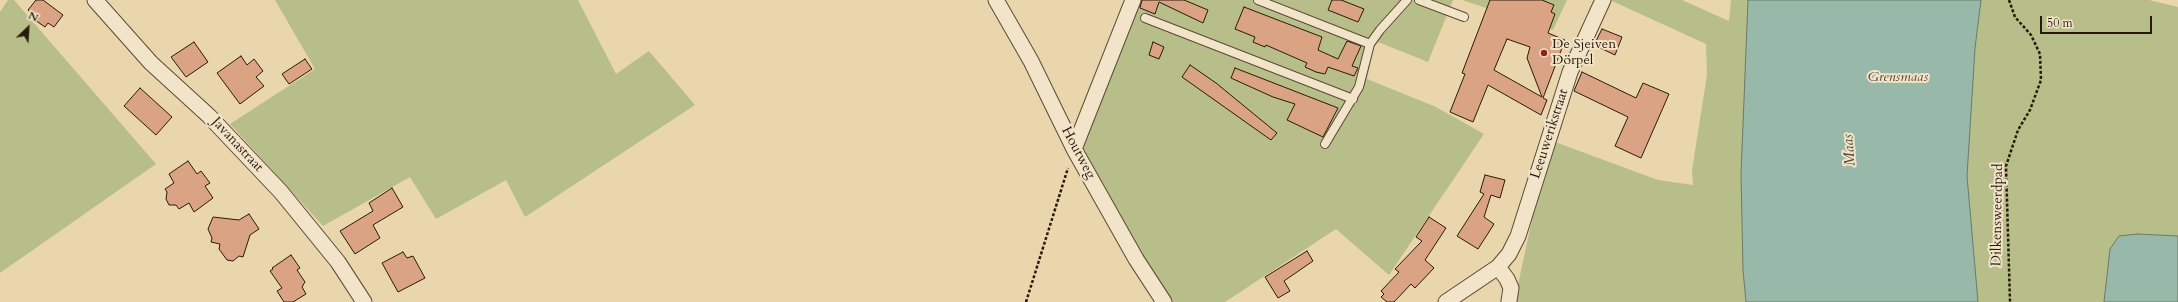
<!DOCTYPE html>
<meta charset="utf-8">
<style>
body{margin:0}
#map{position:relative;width:2178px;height:302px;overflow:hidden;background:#ead6ac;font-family:Cardo,serif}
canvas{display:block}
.north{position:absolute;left:8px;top:8px;width:40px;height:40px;-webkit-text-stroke:3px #f1e4c9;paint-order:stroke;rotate:25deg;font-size:11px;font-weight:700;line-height:16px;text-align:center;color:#2b1a0b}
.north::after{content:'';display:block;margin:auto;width:14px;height:18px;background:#2b1a0b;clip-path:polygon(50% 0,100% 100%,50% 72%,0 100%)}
.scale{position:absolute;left:2040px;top:16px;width:112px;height:18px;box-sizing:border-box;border:2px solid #2b1a0b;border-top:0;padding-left:5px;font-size:12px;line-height:14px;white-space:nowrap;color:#2b1a0b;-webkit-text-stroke:3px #f1e4c9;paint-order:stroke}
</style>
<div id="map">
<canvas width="2178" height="302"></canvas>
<div class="north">N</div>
<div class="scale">50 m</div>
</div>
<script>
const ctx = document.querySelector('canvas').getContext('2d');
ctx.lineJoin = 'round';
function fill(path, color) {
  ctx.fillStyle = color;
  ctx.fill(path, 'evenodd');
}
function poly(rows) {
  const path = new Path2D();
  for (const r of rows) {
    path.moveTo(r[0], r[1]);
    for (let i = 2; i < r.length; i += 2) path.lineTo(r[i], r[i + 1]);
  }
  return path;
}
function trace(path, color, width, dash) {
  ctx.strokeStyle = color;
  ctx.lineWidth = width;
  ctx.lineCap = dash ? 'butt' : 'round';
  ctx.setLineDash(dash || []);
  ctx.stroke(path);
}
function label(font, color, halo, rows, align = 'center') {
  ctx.font = font + ' Cardo,serif';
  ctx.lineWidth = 4;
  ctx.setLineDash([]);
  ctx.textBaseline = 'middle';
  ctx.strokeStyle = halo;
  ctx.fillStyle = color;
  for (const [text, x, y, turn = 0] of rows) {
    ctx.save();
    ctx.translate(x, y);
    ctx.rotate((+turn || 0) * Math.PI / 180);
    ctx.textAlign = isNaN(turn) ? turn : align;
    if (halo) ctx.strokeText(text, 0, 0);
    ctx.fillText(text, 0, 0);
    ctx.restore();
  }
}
fill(poly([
 [8,0,14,0,156,164,0,273,0,12],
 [275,0,578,0,616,74,649,51,695,105,525,217,506,180,436,219,410,177,323,226,230,124,315,69],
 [1138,0,1453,0,1428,62,1378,42,1374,47,1367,79,1436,107,1484,134,1389,275,1336,229,1225,302,1172,302,1133,239,1080,145],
 [1462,0,1567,0,1553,30],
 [1610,0,1682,0,1729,21,1731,0,1748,0,1742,230,1746,302,1505,302,1515,299,1537,196,1555,142,1658,180,1693,185,1692,170,1707,75,1706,44],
 [1796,0,2149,0,2178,7,2178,236,2160,236,2110,249,2104,302,1867,302]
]), '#b7be89');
const water = poly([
 [1748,0,1981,0,1975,48,1967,176,1978,302,1746,302,1743,270,1741,174,1748,0],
 [2137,234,2178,236,2178,302,2104,302,2110,249,2119,236,2137,234]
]);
fill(water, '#98b9a9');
trace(water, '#6c796a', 1);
const building = poly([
 [36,0,43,0,63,15,54,27,48,23,45,27,32,18,34,15,28,10,36,0],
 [1142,0,1184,0,1208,10,1203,23,1159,2,1155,14,1140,8,1142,0],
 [1332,0,1341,0,1364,9,1358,22,1328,10,1332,0],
 [1490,0,1542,0,1554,5,1551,12,1555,14,1548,33,1565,40,1543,98,1547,100,1541,115,1488,85,1473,122,1450,112,1465,74,1462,73,1490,0],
 [1507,39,1530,47,1527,58,1542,97,1494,70,1507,39],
 [1244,7,1322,37,1318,50,1338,59,1347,41,1361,46,1352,66,1358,68,1354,76,1328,67,1325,74,1316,72,1305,67,1307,63,1266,45,1265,47,1253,42,1255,37,1235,29,1244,7],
 [1602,29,1622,37,1615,55,1594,45,1602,29],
 [194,42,208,62,186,77,171,57,194,42],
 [1153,42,1164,47,1159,59,1149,55,1153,42],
 [241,56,247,65,254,59,263,71,256,77,264,86,240,104,217,73,241,56],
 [305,59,312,69,289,84,282,74,305,59],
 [1190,65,1216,83,1277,133,1271,140,1182,77,1190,65],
 [1235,68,1338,108,1323,137,1287,120,1295,104,1273,97,1231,78,1235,68],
 [1582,72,1636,98,1643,83,1669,94,1641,158,1615,146,1628,117,1574,91,1582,72],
 [140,88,172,117,156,135,124,106,140,88],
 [188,161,197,174,201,171,210,183,205,186,213,198,194,212,189,203,179,209,176,205,169,205,166,199,167,192,165,189,174,183,169,174,188,161],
 [1485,175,1505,180,1500,198,1491,195,1484,217,1494,224,1478,249,1457,236,1484,194,1480,192,1485,175],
 [392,188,403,207,373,225,380,238,355,254,340,231,373,211,369,203,392,188],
 [249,214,259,229,250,235,243,257,239,256,233,261,227,260,219,249,220,244,211,242,212,238,208,229,213,217,239,220,249,214],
 [1429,217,1446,228,1425,260,1434,268,1415,288,1411,284,1394,302,1387,302,1381,297,1384,294,1381,291,1399,272,1395,269,1422,241,1416,237,1429,217],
 [1307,251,1313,261,1284,281,1290,291,1278,298,1265,277,1307,251],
 [403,252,407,258,413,256,425,278,398,292,382,263,403,252],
 [291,255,300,268,297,270,305,282,302,287,306,294,293,302,284,302,277,291,282,288,270,271,273,269,272,268,291,255]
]);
fill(building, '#daa384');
trace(building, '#2b1a0b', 1);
const service = poly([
 [1258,0,1370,44],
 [1419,0,1464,17],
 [1145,18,1353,99],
 [1325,144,1359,87,1370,44,1380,30,1407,0]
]);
const minor = poly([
 [95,0,151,63,209,116,281,192,338,262,364,302],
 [996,0,1031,61,1074,149,1136,259,1164,302],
 [1074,149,1133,0],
 [1498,267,1507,279,1511,288,1509,301],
 [1446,302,1498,267,1509,254,1518,236,1570,72,1603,0]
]);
trace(service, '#5b4933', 10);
trace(minor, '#5b4933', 17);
trace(poly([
 [2009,0,2015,17,2031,35,2040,54,2041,80,2030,110,2018,130,2006,166,2010,302],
 [1026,302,1068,168]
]), '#2b1a0b', 2.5, [3, 2]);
trace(service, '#f1e4c9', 8);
trace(minor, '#f1e4c9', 15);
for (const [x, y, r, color] of [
 [1544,53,4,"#8f2418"]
]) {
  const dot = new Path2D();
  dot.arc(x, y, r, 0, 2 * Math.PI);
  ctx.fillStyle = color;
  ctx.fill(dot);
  trace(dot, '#f1e4c9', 1.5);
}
label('14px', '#2b1a0b', '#f1e4c9', [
 ["De Sjeiven",1552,45],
 ["Dörpel",1552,61]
], 'left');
label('italic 14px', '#554b31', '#f1e4c9', [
 ["Grensmaas",1898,78]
]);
label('14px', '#2b1a0b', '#f1e4c9', [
 ["Leeuwerikstraat",1550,134,-72],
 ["Javanastraat",237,145,47],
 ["Houtweg",1078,153,62],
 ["Dilkensweerdpad",1998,215,-89]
]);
label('italic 15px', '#4c4a3a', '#f1e4c9', [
 ["Maas",1850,150,-95]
]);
</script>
